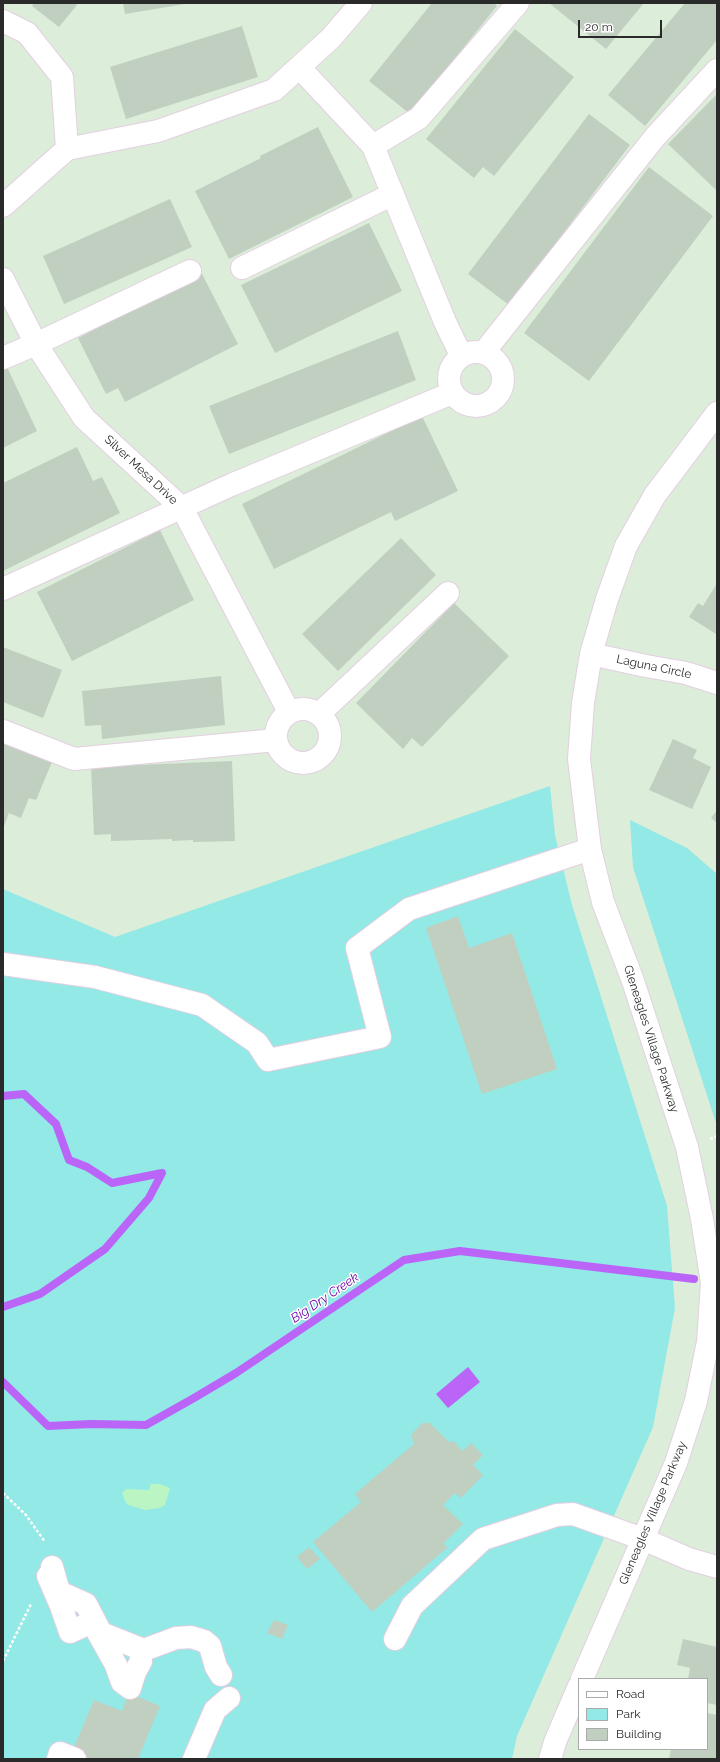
<!DOCTYPE html>
<style>
body{margin:0}
#map{position:relative;width:720px;height:1762px;overflow:hidden;background:#dcedda;font-family:Raleway,sans-serif}
canvas{display:block}
.frame{position:absolute;inset:0;border:4px solid #2a2a2a;pointer-events:none}
.legend{position:absolute;left:578px;top:1678px;width:130px;height:72px;box-sizing:border-box;background:#fff;border:1px solid #aaa;margin:0;padding:5px 7px;list-style:none;font-size:12px;color:#2a2a2a}
.legend li{display:flex;align-items:center;gap:8px;height:20px}
.legend b{width:20px;border:1px solid #aaa}
.scale{position:absolute;left:578px;top:20px;width:84px;height:18px;box-sizing:border-box;border:2px solid #2a2a2a;border-top:0;padding-left:5px;font-size:12px;line-height:14px;white-space:nowrap;color:#2a2a2a;-webkit-text-stroke:3px #fff;paint-order:stroke}
</style>
<div id="map">
<canvas width="720" height="1762"></canvas>
<div class="frame"></div>
<ul class="legend">
<li><b style="height:5px;background:#fff"></b>Road</li>
<li><b style="height:11px;background:#92e9e6"></b>Park</li>
<li><b style="height:11px;background:#c1cfc0"></b>Building</li>
</ul>
<div class="scale">20 m</div>
</div>
<script>
const ctx = document.querySelector('canvas').getContext('2d');
ctx.lineJoin = 'round';
function fill(path, color) {
  ctx.fillStyle = color;
  ctx.fill(path, 'evenodd');
}
function poly(rows) {
  const path = new Path2D();
  for (const r of rows) {
    if (r.length === 3) {
      path.moveTo(r[0] + r[2], r[1]);
      path.arc(r[0], r[1], r[2], 0, 2 * Math.PI);
      continue;
    }
    path.moveTo(r[0], r[1]);
    for (let i = 2; i < r.length; i += 2) path.lineTo(r[i], r[i + 1]);
  }
  return path;
}
function trace(path, color, width, dash) {
  ctx.strokeStyle = color;
  ctx.lineWidth = width;
  ctx.lineCap = dash ? 'butt' : 'round';
  ctx.setLineDash(dash || []);
  ctx.stroke(path);
}
function label(font, color, halo, rows, align = 'center') {
  ctx.font = font + ' Raleway,sans-serif';
  ctx.lineWidth = 3;
  ctx.setLineDash([]);
  ctx.textBaseline = 'middle';
  ctx.strokeStyle = halo;
  ctx.fillStyle = color;
  for (const [text, x, y, turn = 0] of rows) {
    ctx.save();
    ctx.translate(x, y);
    ctx.rotate((+turn || 0) * Math.PI / 180);
    ctx.textAlign = isNaN(turn) ? turn : align;
    if (halo) ctx.strokeText(text, 0, 0);
    ctx.fillText(text, 0, 0);
    ctx.restore();
  }
}
fill(poly([
 [550,786,555,835,572,905,667,1206,675,1308,653,1427,517,1736,512,1759,3,1759,3,889,115,937],
 [630,820,687,848,717,874,717,1126,633,867]
]), '#92e9e6');
fill(poly([
 [151,1484,160,1484,170,1488,165,1505,160,1508,145,1510,128,1505,125,1501,122,1493,126,1489,149,1490]
]), '#baf5c3');
fill(poly([
 [468,1367,480,1382,448,1408,436,1394]
]), '#ba64f8');
trace(poly([
 [3,1096,24,1094,56,1124,69,1160,87,1167,112,1183,162,1173,149,1198,105,1249,40,1294,3,1307],
 [3,1382,48,1426,91,1424,146,1425,194,1398,236,1373,404,1260,460,1251,694,1279]
]), '#ba64f8', 8);
fill(poly([
 [34,3,74,3,77,5,59,27,32,6],
 [123,3,185,3,185,4,125,14],
 [432,3,494,3,497,6,410,114,369,81],
 [549,3,644,3,606,49],
 [685,3,717,3,717,40,645,126,608,95],
 [242,26,258,77,126,119,110,67],
 [515,29,574,77,494,176,483,167,474,178,426,139],
 [717,94,717,191,668,144],
 [589,114,630,145,509,305,468,274],
 [318,127,353,197,229,259,195,191,261,158,260,156],
 [649,167,713,216,589,381,524,333],
 [170,199,192,247,64,304,43,256],
 [369,223,402,291,275,353,241,285],
 [202,274,238,344,125,402,118,388,106,394,78,338],
 [398,331,416,380,229,454,209,406],
 [7,367,37,431,3,448,3,368],
 [422,416,458,491,395,521,391,512,274,569,242,504],
 [77,447,93,481,102,477,120,513,3,571,3,483],
 [160,530,194,600,72,661,37,592],
 [401,538,436,575,338,671,302,634],
 [717,583,717,631,716,634,689,617,698,603,703,606],
 [454,603,509,656,422,747,412,738,403,749,356,703],
 [3,647,62,670,43,718,3,702],
 [221,676,225,725,102,739,101,725,85,726,82,691],
 [673,739,697,750,693,758,711,767,692,809,649,790],
 [3,742,52,762,36,800,29,798,21,818,9,813,3,829],
 [232,761,235,841,193,842,193,840,172,841,172,839,111,841,111,834,94,835,91,767],
 [717,810,717,823,711,818],
 [458,916,469,948,512,933,557,1069,482,1094,426,928],
 [422,1423,430,1423,449,1442,453,1441,463,1451,471,1443,483,1455,473,1465,483,1475,461,1498,455,1493,443,1505,463,1524,443,1544,448,1547,372,1612,313,1542,361,1502,355,1494,414,1444,411,1435],
 [309,1547,320,1559,307,1569,297,1557],
 [274,1620,288,1625,282,1639,267,1633],
 [683,1639,717,1647,717,1705,707,1703,707,1679,688,1679,690,1668,677,1665],
 [129,1693,160,1706,138,1759,88,1759,72,1752,94,1700,122,1711],
 [707,1713,717,1715,717,1759,669,1759,671,1749,707,1749]
]), '#c1cfc0');
const minor = poly([
 [3,21,27,33,62,77,67,149],
 [299,67,373,146,445,322,461,355],
 [373,146,419,118,518,3],
 [3,206,67,149,158,131,274,90,331,38,361,3],
 [242,268,393,194],
 [3,279,36,344,84,418,182,508,289,712],
 [476,379,27],
 [484,352,655,137,717,70],
 [3,358,36,344,190,271],
 [3,589,231,485,452,393],
 [591,654,646,666,686,673,717,683],
 [303,736,27],
 [319,714,448,593],
 [3,731,74,759,276,740],
 [3,964,95,977,202,1005,257,1043,268,1060,380,1037,357,948,409,909,590,849],
 [48,1576,61,1606,70,1632,92,1622,116,1665,122,1682,130,1688,135,1672,141,1661,141,1649,101,1633,86,1604,59,1592,52,1567],
 [395,1639,412,1606,483,1539,557,1515,573,1514,643,1539,689,1559,717,1567],
 [141,1651,176,1638,191,1637,204,1641,210,1646,216,1667,221,1675],
 [582,1679,676,1463,696,1401,708,1342,712,1283,702,1219,687,1147,633,981,603,902,590,849,579,759,583,703,591,654,607,599,626,546,655,495,717,413],
 [58,1759,60,1753,75,1759],
 [194,1759,215,1710,229,1698],
 [550,1759,555,1742,579,1686]
]);
trace(minor, '#e4cfe1', 24);
trace(poly([
 [710,1139,717,1136],
 [3,1493,26,1515,45,1542],
 [3,1661,31,1604]
]), '#fff', 2.5, [3, 2]);
trace(minor, '#fff', 22);
label('12px', '#2a2a2a', '#fff', [
 ["Silver Mesa Drive",141,470,43],
 ["Laguna Circle",654,667,12],
 ["Gleneagles Village Parkway",651,1039,72],
 ["Gleneagles Village Parkway",653,1513,-67]
]);
label('italic 13px', '#6d02a5', '#fff', [
 ["Big Dry Creek",325,1298,-34]
]);
</script>
